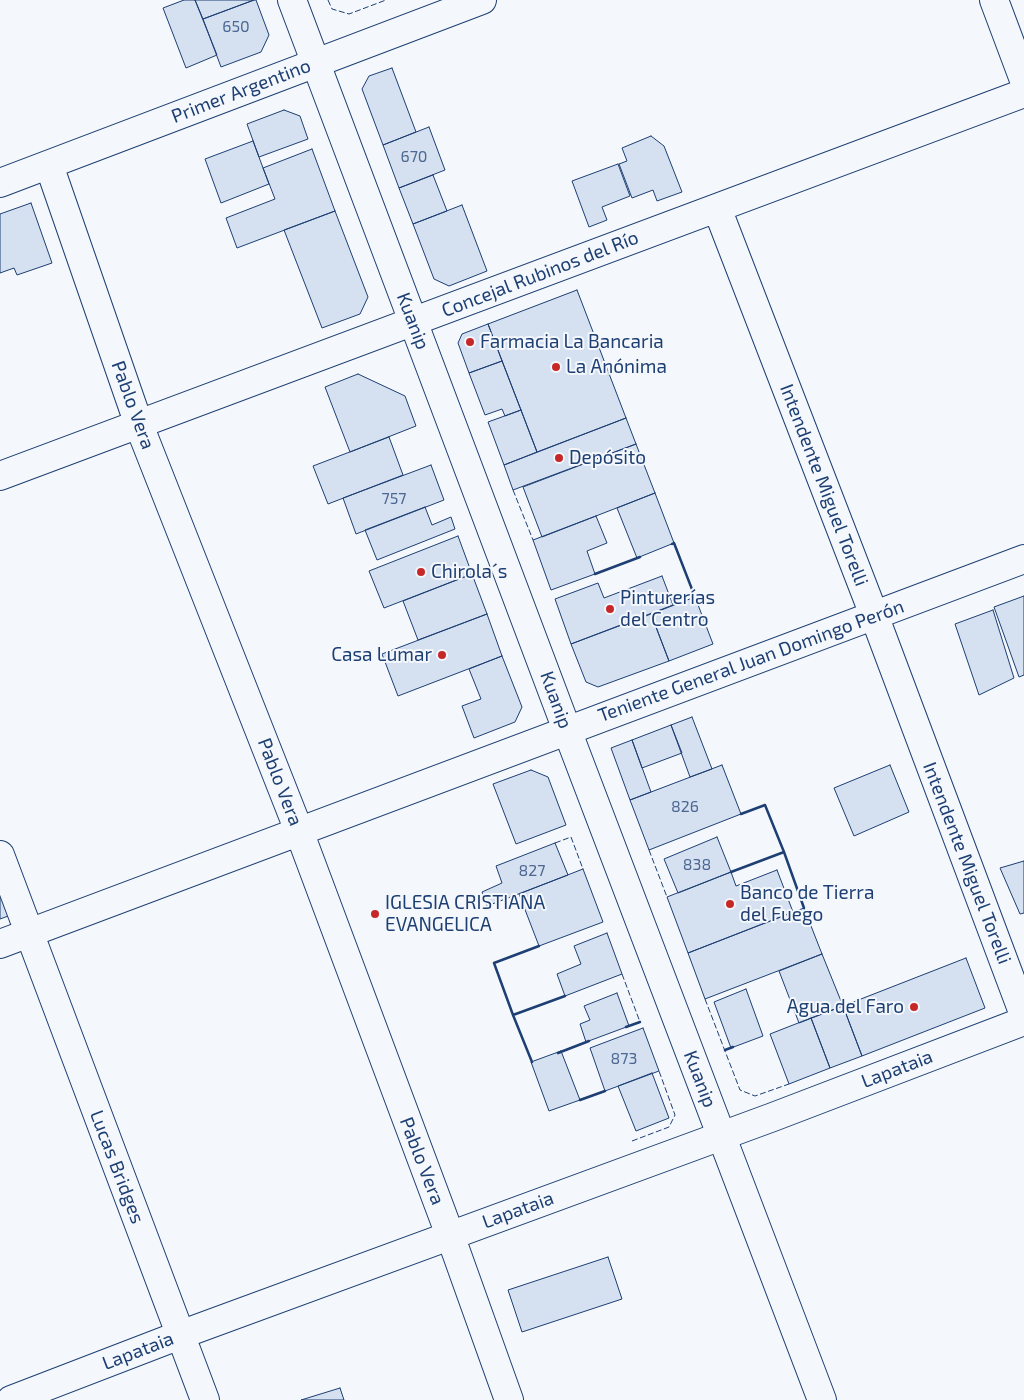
<!DOCTYPE html>
<meta charset="utf-8">
<style>
body{margin:0}
canvas{display:block;background:#f4f7fb}
</style>
<canvas width="1024" height="1400"></canvas>
<script>
const ctx = document.querySelector('canvas').getContext('2d');
ctx.lineJoin = 'round';
function fill(path, color) {
  ctx.fillStyle = color;
  ctx.fill(path, 'evenodd');
}
function poly(rows) {
  const path = new Path2D();
  for (const r of rows) {
    path.moveTo(r[0], r[1]);
    for (let i = 2; i < r.length; i += 2) path.lineTo(r[i], r[i + 1]);
  }
  return path;
}
function trace(path, color, width, dash) {
  ctx.strokeStyle = color;
  ctx.lineWidth = width;
  ctx.lineCap = dash ? 'butt' : 'round';
  ctx.setLineDash(dash || []);
  ctx.stroke(path);
}
function label(font, color, halo, rows, align = 'center') {
  ctx.font = font + ' "Exo 2",sans-serif';
  ctx.lineWidth = 4;
  ctx.setLineDash([]);
  ctx.textBaseline = 'middle';
  ctx.strokeStyle = halo;
  ctx.fillStyle = color;
  for (const [text, x, y, turn = 0] of rows) {
    ctx.save();
    ctx.translate(x, y);
    ctx.rotate((+turn || 0) * Math.PI / 180);
    ctx.textAlign = isNaN(turn) ? turn : align;
    if (halo) ctx.strokeText(text, 0, 0);
    ctx.fillText(text, 0, 0);
    ctx.restore();
  }
}
const building = poly([
 [184,0,195,0,217,55,186,68,163,8,184,0],
 [195,0,254,0,203,19,195,0],
 [254,0,256,0,269,35,261,52,221,67,203,19,254,0],
 [392,68,416,132,383,145,362,89,369,76,392,68],
 [284,110,300,116,308,139,259,157,247,124,284,110],
 [429,127,445,170,399,188,383,145,429,127],
 [651,136,664,146,682,192,657,201,653,190,632,198,619,164,627,161,622,148,651,136],
 [253,141,269,184,221,203,205,159,253,141],
 [312,149,335,211,237,248,226,218,275,199,263,168,312,149],
 [618,164,630,196,602,207,607,220,589,227,572,181,618,164],
 [433,175,447,211,413,224,399,188,433,175],
 [31,203,52,263,17,275,14,268,0,273,0,214,31,203],
 [462,205,487,271,449,286,434,279,413,224,462,205],
 [335,211,368,297,360,314,322,328,284,230,335,211],
 [577,290,626,418,537,452,488,324,577,290],
 [488,324,502,361,469,373,458,343,462,334,488,324],
 [502,361,521,410,505,416,502,409,485,415,469,373,502,361],
 [358,374,405,396,416,426,350,452,325,387,358,374],
 [521,410,537,452,504,465,488,422,521,410],
 [626,418,636,444,513,490,504,465,626,418],
 [389,437,403,475,328,504,313,466,389,437],
 [636,444,655,493,542,537,523,487,636,444],
 [431,465,444,500,356,534,343,498,431,465],
 [655,493,674,543,637,558,617,508,655,493],
 [425,507,432,525,451,517,455,529,377,560,365,530,425,507],
 [596,516,607,543,587,551,595,574,551,590,533,540,596,516],
 [458,536,472,574,384,608,369,571,458,536],
 [472,574,487,614,418,640,403,601,472,574],
 [662,576,673,605,571,644,555,599,598,583,604,598,662,576],
 [1024,596,1024,675,1019,677,994,607,1024,596],
 [695,597,713,644,669,661,651,614,695,597],
 [993,610,1014,678,979,695,955,624,993,610],
 [487,614,502,656,398,696,382,654,487,614],
 [651,614,669,661,598,687,586,682,571,644,651,614],
 [502,656,522,707,515,722,474,738,462,706,481,699,469,669,502,656],
 [692,717,712,769,690,777,671,725,692,717],
 [671,725,682,753,642,768,632,740,671,725],
 [632,740,651,792,630,800,611,748,632,740],
 [722,765,741,814,649,850,630,800,722,765],
 [890,765,909,812,854,836,834,788,890,765],
 [531,770,548,777,566,825,516,844,493,784,531,770],
 [717,837,731,872,678,893,664,859,717,837],
 [555,843,568,875,487,906,482,892,502,883,496,866,555,843],
 [1024,861,1024,913,1020,914,1000,868,1024,861],
 [583,869,603,922,539,946,519,894,583,869],
 [777,870,793,912,688,953,667,897,731,872,736,886,777,870],
 [0,887,11,915,0,919,0,887],
 [804,908,822,954,705,999,688,953,804,908],
 [607,933,622,974,565,996,557,974,581,964,574,946,607,933],
 [822,954,843,1006,799,1023,779,971,822,954],
 [966,958,985,1008,862,1056,843,1006,966,958],
 [746,989,763,1036,731,1048,714,1002,746,989],
 [617,993,629,1026,586,1042,580,1024,590,1020,584,1006,617,993],
 [843,1006,862,1056,830,1068,811,1018,843,1006],
 [811,1018,830,1068,789,1084,770,1034,811,1018],
 [643,1028,659,1071,605,1091,590,1048,643,1028],
 [561,1051,580,1100,549,1111,531,1062,561,1051],
 [652,1073,669,1118,636,1131,618,1086,652,1073],
 [608,1257,622,1299,522,1332,508,1290,608,1257],
 [340,1388,344,1400,301,1400,340,1388]
]);
fill(building, '#d5e0f0');
trace(building, '#1d3f73', 1);
const minor = poly([
 [994,0,1024,80],
 [49,165,139,425,299,831,450,1235,509,1400],
 [0,183,482,0],
 [717,208,874,615,1024,1015],
 [0,476,1024,93],
 [0,855,205,1400],
 [0,944,1024,559],
 [11,1400,180,1335,773,1117,1024,1021]
]);
const major = poly([
 [292,0,567,730,822,1400]
]);
trace(minor, '#1d3f73', 30);
trace(major, '#1d3f73', 30);
trace(minor, '#f4f7fb', 28);
trace(major, '#f4f7fb', 28);
trace(poly([
 [328,0,332,9,349,14,386,0],
 [513,490,533,540],
 [555,843,571,837,583,869],
 [649,850,667,897],
 [622,974,640,1022],
 [705,999,740,1090,755,1096,789,1084],
 [632,1141,669,1127,675,1115,659,1071]
]), '#1d3f73', 1, [6, 2.5]);
trace(poly([
 [672,544,674,543,695,597],
 [595,574,640,557],
 [741,814,765,805,784,852],
 [731,872,784,852,804,908],
 [513,1015,494,963,539,946],
 [626,1027,640,1022],
 [725,1050,733,1047],
 [558,1053,589,1041],
 [532,1062,513,1015,565,996],
 [580,1100,605,1091]
]), '#1d3f73', 2.5);
for (const [x, y, r, color] of [
 [470,342,5,"#c62828"],
 [556,367,5,"#c62828"],
 [559,458,5,"#c62828"],
 [421,572,5,"#c62828"],
 [610,609,5,"#c62828"],
 [442,655,5,"#c62828"],
 [730,904,5,"#c62828"],
 [375,914,5,"#c62828"],
 [914,1007,5,"#c62828"]
]) {
  const dot = new Path2D();
  dot.arc(x, y, r, 0, 2 * Math.PI);
  ctx.fillStyle = color;
  ctx.fill(dot);
  trace(dot, '#f4f7fb', 2);
}
label('16px', '#4b6792', null, [
 ["650",236,27],
 ["670",414,157],
 ["757",394,499],
 ["826",685,807],
 ["838",697,865],
 ["827",532,871],
 ["873",624,1059]
]);
label('19px', '#1d3f73', '#f4f7fb', [
 ["Primer Argentino",241,91,-21],
 ["Concejal Rubinos del Río",540,274,-21],
 ["Kuanip",413,321,69],
 ["Pablo Vera",133,405,70],
 ["Intendente Miguel Torelli",824,485,69],
 ["Teniente General Juan Domingo Perón",751,661,-20],
 ["Kuanip",556,700,70],
 ["Pablo Vera",280,782,69],
 ["Intendente Miguel Torelli",967,863,69],
 ["Lapataia",897,1069,-21],
 ["Kuanip",700,1079,69],
 ["Pablo Vera",422,1161,69],
 ["Lucas Bridges",117,1167,69],
 ["Lapataia",518,1210,-20],
 ["Lapataia",138,1351,-21]
]);
label('19px', '#1d3f73', '#f4f7fb', [
 ["Farmacia La Bancaria",480,342],
 ["La Anónima",566,367],
 ["Depósito",569,458],
 ["Chirola´s",431,572],
 ["Pinturerías",620,598],
 ["del Centro",620,620],
 ["Casa Lumar",432,655,"right"],
 ["Banco de Tierra",740,893],
 ["del Fuego",740,915],
 ["IGLESIA CRISTIANA",385,903],
 ["EVANGELICA",385,925],
 ["Agua del Faro",904,1007,"right"]
], 'left');
</script>
